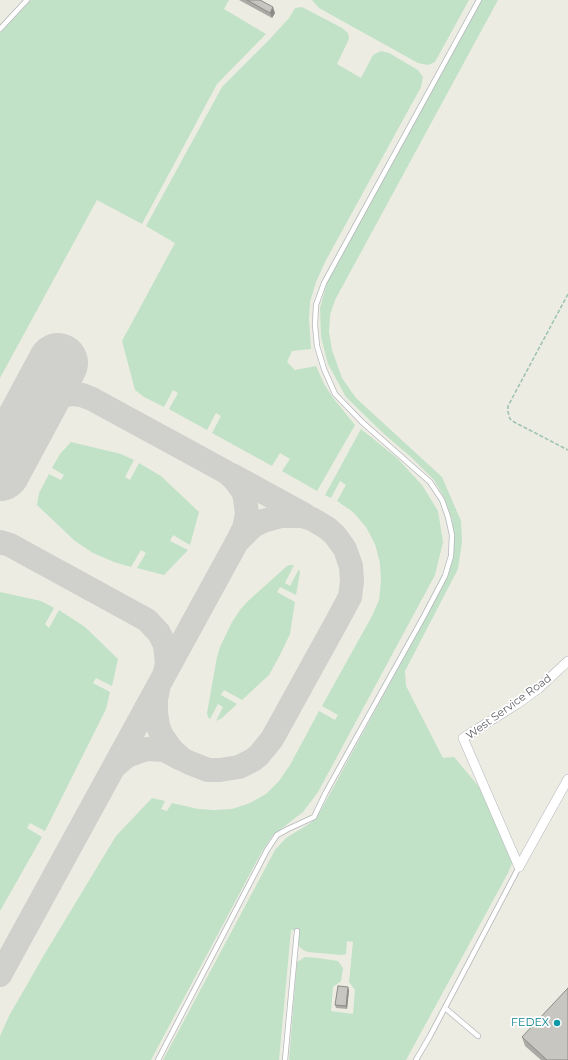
<!DOCTYPE html>
<style>
body{margin:0}
canvas{display:block;background:#ecece3}
</style>
<canvas width="568" height="1060"></canvas>
<script>
const ctx = document.querySelector('canvas').getContext('2d');
ctx.lineJoin = 'round';
function fill(path, color) {
  ctx.fillStyle = color;
  ctx.fill(path, 'evenodd');
}
function poly(rows) {
  const path = new Path2D();
  for (const r of rows) {
    path.moveTo(r[0], r[1]);
    for (let i = 2; i < r.length; i += 2) path.lineTo(r[i], r[i + 1]);
  }
  return path;
}
function trace(path, color, width, dash) {
  ctx.strokeStyle = color;
  ctx.lineWidth = width;
  ctx.lineCap = dash ? 'butt' : 'round';
  ctx.setLineDash(dash || []);
  ctx.stroke(path);
}
function label(font, color, halo, rows, align = 'center') {
  ctx.font = font + ' Montserrat,sans-serif';
  ctx.lineWidth = 3.5;
  ctx.setLineDash([]);
  ctx.textBaseline = 'middle';
  ctx.strokeStyle = halo;
  ctx.fillStyle = color;
  for (const [text, x, y, turn = 0] of rows) {
    ctx.save();
    ctx.translate(x, y);
    ctx.rotate((+turn || 0) * Math.PI / 180);
    ctx.textAlign = isNaN(turn) ? turn : align;
    if (halo) ctx.strokeText(text, 0, 0);
    ctx.fillText(text, 0, 0);
    ctx.restore();
  }
}
fill(poly([
 [31,0,229,0,224,9,266,34,217,84,142,224,97,200,0,378,0,33],
 [312,0,469,0,435,62,428,65,418,63,319,8],
 [481,0,498,0,335,300,330,315,329,332,332,350,342,378,356,398,442,477,461,521,462,542,458,569,405,671,406,686,443,758,454,757,481,789,511,851,512,863,508,873,406,1060,289,1060,297,962,305,957,318,958,338,961,343,968,341,981,333,987,331,1011,353,1014,355,990,349,982,353,942,347,941,346,954,342,955,308,952,303,950,299,946,299,931,291,930,279,1060,163,1060,275,850,286,838,312,822,321,810,446,580,451,565,454,545,452,519,444,497,434,480,412,458,383,433,346,397,328,364,321,337,320,308,327,283,337,262],
 [302,7,342,28,348,33,349,39,337,64,361,78,373,55,381,51,389,53,418,70,423,77,421,87,325,262,316,282,310,302,309,319,311,349,292,351,287,362,295,370,316,366,324,384,333,398,355,425,317,491,282,471,290,459,280,453,272,466,212,433,221,416,216,413,207,430,169,409,178,393,173,390,164,407,144,397,135,390,122,341,175,243,146,226,222,87,270,39,289,18,295,8],
 [361,429,397,458,422,485,438,511,443,542,435,575,318,792,303,812,272,836,261,853,151,1060,0,1060,0,1036,9,1016,44,955,116,836,152,798,165,801,161,809,167,811,172,803,198,809,214,810,232,809,250,803,266,794,279,781,290,765,319,711,335,720,338,715,322,706,372,616,379,600,381,581,380,563,375,544,366,527,353,512,337,501,346,485,340,481,331,498,325,495],
 [71,442,121,454,134,460,125,477,130,480,139,463,161,476,199,512,190,545,173,535,170,541,188,550,164,575,137,568,146,553,141,550,131,567,114,562,93,553,75,541,37,505,39,493,49,474,61,480,64,475,52,468,60,454],
 [290,565,294,565,285,583,290,586,299,569,300,572,296,595,280,587,277,592,295,602,290,634,280,655,269,675,242,700,224,690,221,695,237,704,222,718,216,721,223,707,218,704,210,719,208,717,207,713,217,657,220,647,232,622,240,610,248,601,287,566],
 [0,592,41,601,54,608,45,624,49,628,59,610,85,627,118,659,112,686,96,678,93,683,110,692,106,709,45,831,30,823,27,828,42,837,0,911]
]), '#c1e2c7');
trace(poly([
 [232,475,305,515],
 [0,542,10,545,147,620,159,633,165,645,167,663,165,672],
 [158,690,156,699,156,713,158,726,162,736,172,750,182,759,190,763,208,770,220,770,239,767,253,760,259,755,272,739,336,623,350,597,352,581,351,566,345,549,335,535,327,528,312,519,302,516,281,516,263,521,253,526,238,541],
 [115,766,127,756,146,749,164,750,181,759],
 [0,975,237,542,244,528,247,514,245,498,243,491,234,479,226,472,92,399,82,395,73,394,56,397,42,405,27,422]
]), '#d0d0cc', 24);
trace(poly([
 [0,471,58,363]
]), '#d0d0cc', 60);
const lane = poly([
 [0,29,27,0],
 [445,1008,478,1036],
 [158,1060,267,850,277,835,288,829,314,817,326,792,424,616,445,576,451,556,452,535,448,517,442,500,430,482,362,422,335,394,324,369,317,346,315,325,316,305,324,283,479,0],
 [285,1060,297,931],
 [416,1060,430,1036,519,867]
]);
const street = poly([
 [519,867,463,738,517,704,538,689,568,661],
 [519,867,568,779]
]);
trace(lane, '#b5b7bc', 6);
trace(street, '#b5b7bc', 10);
trace(poly([
 [568,294,508,406,508,412,510,419,514,422,568,450]
]), '#9bc2ae', 1.5, [4, 2]);
trace(lane, '#fff', 4.5);
trace(street, '#fff', 9);
fill(poly([
 [239,0,260,0,275,13,272,18],
 [349,990,347,1009,336,1008,335,1005],
 [522,1037,568,1060,541,1060,525,1046]
]), '#acaaa5');
fill(poly([
 [273,7,275,13,272,18,270,13],
 [348,987,349,990,347,1009,346,1006]
]), '#8c8b86');
const building = poly([
 [247,0,260,0,273,7,270,13,247,0],
 [338,986,348,987,346,1006,335,1005,338,986],
 [568,988,568,1060,547,1060,522,1037,568,988]
]);
fill(building, '#c8c6c0');
trace(building, '#8c8b86', 1);
for (const [x, y, r, color] of [
 [557,1023,4,"#0f9aa8"]
]) {
  const dot = new Path2D();
  dot.arc(x, y, r, 0, 2 * Math.PI);
  ctx.fillStyle = color;
  ctx.fill(dot);
  trace(dot, '#fff', 1.5);
}
label('11px', '#5b5d62', '#fff', [
 ["West Service Road",509,707,-36]
]);
label('11px', '#0d838f', '#fff', [
 ["FEDEX",549,1023]
], 'right');
</script>
